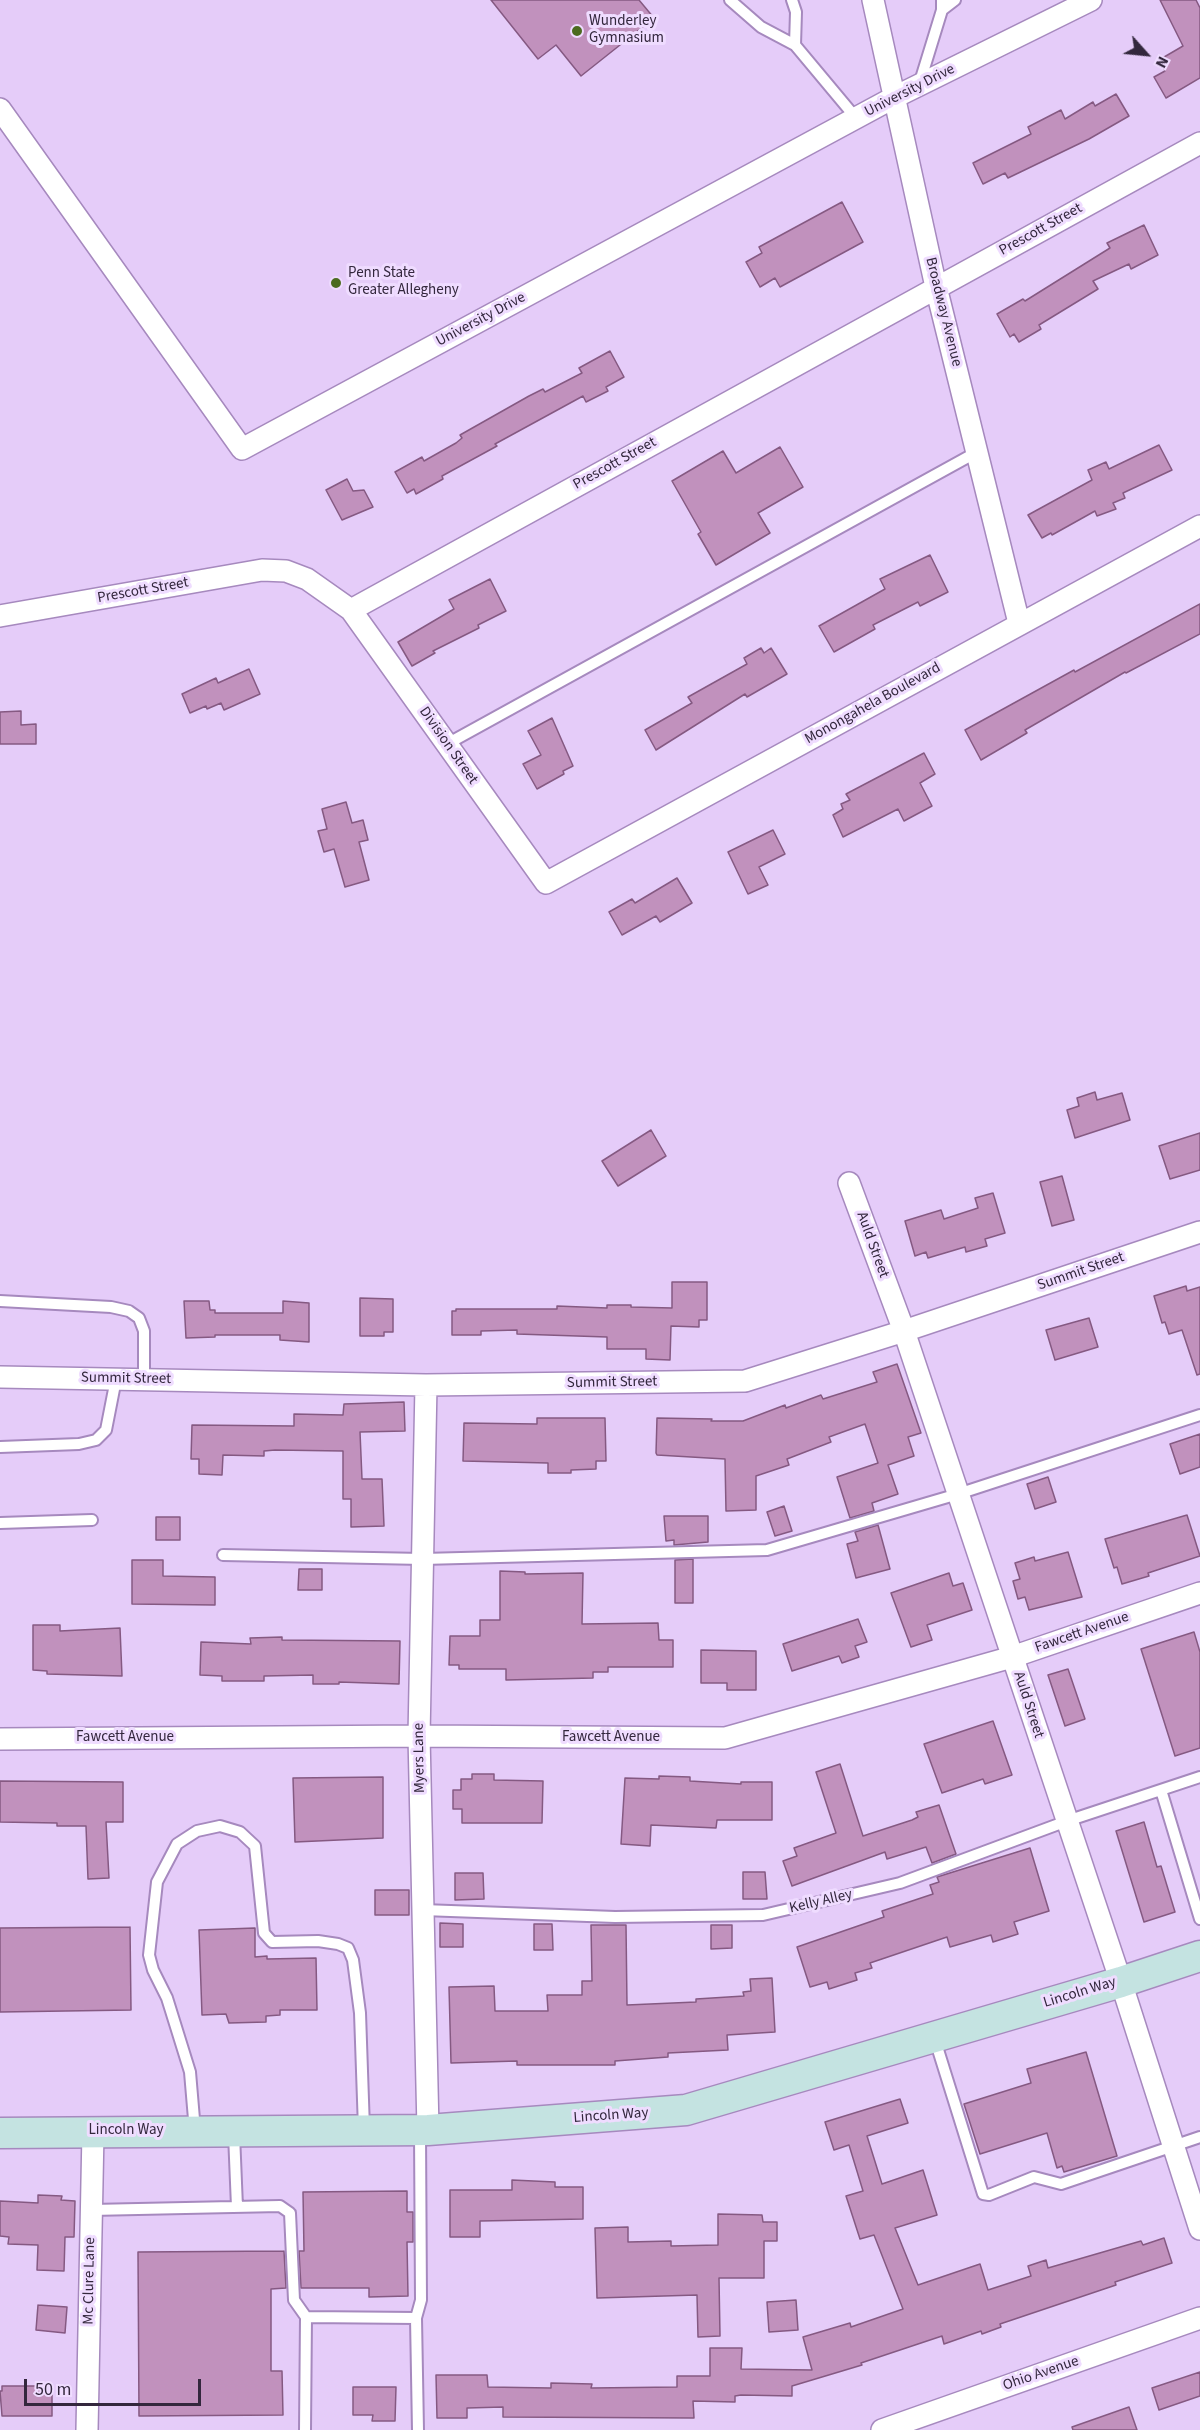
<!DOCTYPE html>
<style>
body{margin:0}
#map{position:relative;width:1200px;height:2430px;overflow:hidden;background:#e5ccf9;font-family:"Source Sans 3",sans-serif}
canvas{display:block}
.north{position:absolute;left:1116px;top:24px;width:60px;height:60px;-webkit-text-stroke:4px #efdcff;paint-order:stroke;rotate:117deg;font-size:16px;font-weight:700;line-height:24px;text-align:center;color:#33273d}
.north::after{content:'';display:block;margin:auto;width:21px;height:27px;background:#33273d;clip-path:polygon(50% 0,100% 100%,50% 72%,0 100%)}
.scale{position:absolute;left:24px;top:2379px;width:177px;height:27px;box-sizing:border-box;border:3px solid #33273d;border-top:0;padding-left:8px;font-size:18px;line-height:21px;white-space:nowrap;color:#33273d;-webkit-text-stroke:4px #efdcff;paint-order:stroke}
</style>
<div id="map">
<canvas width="1200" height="2430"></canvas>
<div class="north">N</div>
<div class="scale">50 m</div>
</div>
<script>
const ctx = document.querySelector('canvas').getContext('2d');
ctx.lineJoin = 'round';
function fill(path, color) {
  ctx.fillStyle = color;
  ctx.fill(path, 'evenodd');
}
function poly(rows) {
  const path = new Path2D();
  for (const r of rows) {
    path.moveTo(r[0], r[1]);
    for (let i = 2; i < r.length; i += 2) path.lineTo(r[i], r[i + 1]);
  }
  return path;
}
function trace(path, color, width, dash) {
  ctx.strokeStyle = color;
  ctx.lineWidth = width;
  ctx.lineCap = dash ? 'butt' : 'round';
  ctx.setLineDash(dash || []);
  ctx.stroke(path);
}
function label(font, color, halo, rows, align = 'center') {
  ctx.font = font + ' "Source Sans 3",sans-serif';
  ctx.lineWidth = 6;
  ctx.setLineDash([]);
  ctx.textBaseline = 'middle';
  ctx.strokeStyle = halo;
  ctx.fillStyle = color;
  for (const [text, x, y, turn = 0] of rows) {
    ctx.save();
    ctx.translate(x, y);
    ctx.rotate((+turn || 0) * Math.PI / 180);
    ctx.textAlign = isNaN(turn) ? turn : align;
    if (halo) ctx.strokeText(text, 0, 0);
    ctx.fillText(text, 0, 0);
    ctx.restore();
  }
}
const building = poly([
 [491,0,639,0,654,18,581,76,556,45,538,59,491,0],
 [1160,0,1196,0,1200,8,1200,78,1166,98,1154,77,1165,71,1159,60,1183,46,1160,0],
 [1116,94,1129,116,1089,139,1008,178,1005,173,983,184,973,163,1031,134,1028,127,1061,110,1065,119,1093,102,1095,106,1116,94],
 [842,202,863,242,780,287,775,278,760,287,746,262,762,253,759,247,842,202],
 [1144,225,1158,255,1131,269,1129,264,1093,281,1098,289,1039,325,1041,329,1019,342,1014,334,1010,337,997,314,1023,299,1025,301,1110,248,1107,243,1144,225],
 [610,351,624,377,606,387,608,391,586,402,583,396,495,444,497,446,442,476,443,479,416,494,414,489,407,493,395,472,422,457,424,461,456,443,462,438,460,435,529,396,543,389,545,392,582,373,579,368,610,351],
 [1159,445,1172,470,1123,493,1125,498,1113,503,1116,509,1097,516,1095,511,1052,535,1051,533,1042,538,1028,515,1092,480,1088,470,1106,462,1109,469,1159,445],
 [780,447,803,487,758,513,770,533,716,565,698,534,701,532,672,481,723,451,736,473,780,447],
 [347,479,353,491,364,490,373,507,342,520,326,490,347,479],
 [930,555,948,592,920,606,918,602,873,625,875,629,834,652,819,626,885,589,880,579,930,555],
 [490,579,506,611,478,625,479,628,433,651,435,653,412,666,398,642,454,609,449,600,490,579],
 [1200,604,1200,634,1126,673,1125,672,1025,730,1027,733,981,760,965,730,1074,670,1075,672,1200,604],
 [761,648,764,653,771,648,787,674,747,697,745,694,656,750,645,730,692,703,688,697,747,664,744,658,761,648],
 [249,669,260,694,224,710,221,703,207,709,206,706,190,713,182,694,216,678,218,683,249,669],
 [21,711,21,725,36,724,36,744,0,744,0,712,21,711],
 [552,718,573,766,563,771,564,774,537,789,523,764,541,755,528,731,552,718],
 [924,753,935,774,920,783,932,806,904,821,898,809,843,837,833,815,843,809,841,804,850,800,846,794,924,753],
 [346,802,352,823,363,820,368,840,359,842,369,880,345,887,334,849,324,852,318,831,327,829,322,809,346,802],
 [773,830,785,854,759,867,768,885,748,894,728,852,773,830],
 [677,878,692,903,660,922,656,916,622,935,609,912,632,899,635,903,677,878],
 [1095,1092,1097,1100,1122,1093,1130,1120,1075,1138,1067,1110,1079,1106,1077,1098,1095,1092],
 [651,1130,666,1156,618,1186,602,1161,651,1130],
 [1200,1133,1200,1170,1170,1179,1159,1146,1200,1133],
 [1062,1176,1074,1220,1052,1226,1040,1182,1062,1176],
 [993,1193,1005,1233,985,1239,987,1246,966,1252,965,1247,928,1258,926,1252,915,1256,905,1221,941,1210,944,1219,978,1208,975,1198,993,1193],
 [672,1282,707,1282,707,1320,699,1320,699,1327,671,1326,670,1360,646,1359,646,1349,607,1349,607,1337,517,1334,517,1330,481,1331,481,1335,452,1335,452,1311,456,1311,456,1309,557,1309,557,1306,607,1308,607,1305,631,1305,631,1307,672,1308,672,1282],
 [1186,1286,1187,1291,1200,1287,1200,1374,1197,1375,1182,1330,1169,1334,1165,1322,1162,1323,1154,1296,1186,1286],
 [360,1298,393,1299,393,1332,384,1332,384,1336,360,1336,360,1298],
 [184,1301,209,1301,210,1310,215,1310,215,1313,283,1313,283,1301,309,1303,309,1342,280,1340,280,1335,215,1335,215,1337,186,1338,184,1301],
 [1089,1318,1098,1347,1055,1360,1046,1330,1089,1318],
 [897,1364,921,1433,908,1437,914,1456,888,1465,898,1494,872,1503,874,1511,850,1518,837,1477,878,1463,865,1424,829,1437,831,1442,787,1459,789,1465,756,1476,756,1510,726,1511,725,1459,657,1455,656,1453,657,1418,712,1419,711,1421,743,1421,785,1405,786,1408,821,1395,823,1399,877,1382,873,1372,897,1364],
 [404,1402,405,1431,360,1432,362,1479,382,1479,384,1526,351,1527,351,1499,343,1499,343,1451,275,1450,264,1451,264,1456,223,1455,222,1475,199,1474,199,1459,191,1459,192,1425,294,1426,294,1414,343,1415,344,1404,404,1402],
 [537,1418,605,1418,606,1461,596,1461,596,1469,571,1470,571,1473,548,1473,548,1463,463,1461,464,1423,537,1424,537,1418],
 [1200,1434,1200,1467,1180,1474,1170,1444,1200,1434],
 [1048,1477,1056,1502,1035,1509,1027,1484,1048,1477],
 [784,1506,792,1531,775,1536,767,1512,784,1506],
 [1187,1515,1200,1556,1148,1573,1149,1576,1122,1584,1117,1567,1114,1568,1105,1539,1187,1515],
 [664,1516,708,1516,708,1542,674,1545,674,1540,666,1541,664,1516],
 [156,1517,180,1517,180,1540,156,1540,156,1517],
 [878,1525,890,1569,856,1578,847,1544,858,1541,855,1532,878,1525],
 [1068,1552,1082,1597,1029,1610,1025,1597,1018,1599,1013,1581,1020,1579,1015,1563,1034,1557,1035,1561,1068,1552],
 [693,1559,693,1603,675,1603,675,1560,693,1559],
 [132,1560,163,1560,163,1576,215,1577,215,1605,132,1604,132,1560],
 [299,1569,322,1569,322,1590,298,1590,299,1569],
 [500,1571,525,1572,525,1574,583,1573,582,1624,658,1623,659,1640,673,1640,673,1667,608,1667,608,1672,593,1672,593,1678,506,1680,506,1669,459,1669,459,1665,449,1665,450,1636,480,1636,480,1620,500,1620,500,1571],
 [949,1573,953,1586,963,1583,972,1610,927,1625,932,1640,911,1647,891,1593,949,1573],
 [858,1619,867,1642,855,1646,859,1657,842,1663,839,1656,792,1671,783,1644,858,1619],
 [33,1625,60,1625,60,1631,120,1628,122,1676,47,1674,47,1671,33,1670,33,1625],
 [1194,1632,1200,1652,1200,1748,1175,1756,1141,1649,1194,1632],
 [282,1637,282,1640,400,1641,399,1684,339,1682,339,1684,313,1684,313,1675,264,1676,264,1681,222,1681,222,1676,200,1675,201,1642,251,1644,250,1638,282,1637],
 [701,1650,756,1651,756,1690,727,1690,727,1683,701,1683,701,1650],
 [1068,1669,1085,1719,1065,1726,1048,1675,1068,1669],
 [993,1721,1012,1775,985,1784,983,1779,942,1793,924,1744,993,1721],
 [840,1764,863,1836,912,1820,918,1817,916,1812,939,1805,956,1854,932,1863,926,1847,887,1859,885,1852,792,1886,783,1861,797,1856,794,1848,836,1833,816,1772,840,1764],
 [472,1774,494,1774,494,1780,543,1781,542,1823,462,1823,462,1809,453,1809,453,1790,461,1790,461,1779,472,1779,472,1774],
 [659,1776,690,1777,690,1781,741,1784,741,1782,772,1782,772,1820,717,1820,716,1828,651,1825,650,1846,621,1844,625,1778,659,1779,659,1776],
 [383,1777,383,1838,295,1842,293,1778,383,1777],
 [0,1781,123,1782,123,1822,106,1822,109,1878,88,1879,86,1826,57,1826,57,1823,0,1822,0,1781],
 [1144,1822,1157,1867,1161,1866,1175,1912,1144,1922,1116,1831,1144,1822],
 [1030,1848,1049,1911,1014,1922,1018,1934,993,1942,991,1935,950,1947,947,1937,870,1963,872,1968,855,1973,857,1980,829,1989,827,1982,810,1987,797,1947,884,1917,882,1911,933,1894,930,1885,939,1882,937,1877,1030,1848],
 [743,1872,765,1872,767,1899,743,1899,743,1872],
 [455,1873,483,1873,484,1899,455,1900,455,1873],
 [375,1890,409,1890,409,1915,375,1915,375,1890],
 [440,1923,463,1924,463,1947,440,1947,440,1923],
 [534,1924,552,1924,553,1950,534,1950,534,1924],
 [591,1925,626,1925,627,2005,696,2002,696,1999,744,1996,743,1992,751,1991,750,1979,772,1978,775,2032,727,2035,728,2050,668,2053,668,2057,615,2061,615,2065,517,2065,517,2061,451,2063,449,1987,494,1986,495,2011,548,2011,547,1995,582,1995,582,1981,592,1981,591,1925],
 [711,1925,732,1925,732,1948,711,1949,711,1925],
 [130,1927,131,2010,0,2012,0,1928,130,1927],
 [255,1928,255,1957,267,1956,267,1959,316,1958,317,2010,280,2010,280,2015,266,2016,266,2022,229,2023,226,2014,202,2015,199,1930,255,1928],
 [1086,2052,1117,2156,1064,2172,1062,2166,1057,2168,1047,2133,980,2154,964,2104,1031,2083,1027,2069,1086,2052],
 [900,2099,908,2123,867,2136,882,2184,923,2170,937,2215,895,2228,918,2285,980,2264,988,2290,1031,2276,1028,2266,1046,2260,1048,2268,1141,2241,1143,2245,1164,2238,1172,2263,1115,2282,1116,2285,1000,2324,1001,2327,982,2334,981,2331,944,2344,942,2336,861,2363,862,2365,792,2386,792,2396,741,2395,735,2396,735,2402,693,2401,694,2418,503,2417,503,2407,467,2408,467,2418,437,2418,436,2375,487,2375,488,2387,551,2388,551,2383,592,2384,591,2388,677,2387,677,2376,710,2376,710,2348,742,2348,741,2369,812,2370,803,2337,850,2323,851,2327,903,2309,874,2235,860,2239,846,2196,863,2191,849,2145,834,2150,825,2122,900,2099],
 [512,2180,555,2182,555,2187,583,2187,583,2219,480,2221,480,2237,450,2237,450,2190,512,2190,512,2180],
 [407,2191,407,2212,413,2212,413,2242,407,2242,408,2296,369,2297,369,2288,301,2288,299,2251,304,2251,303,2192,407,2191],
 [38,2195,62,2196,61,2200,75,2201,74,2237,65,2237,64,2271,37,2270,38,2245,8,2244,9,2237,0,2236,0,2201,38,2203,38,2195],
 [718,2214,762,2215,763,2222,777,2222,777,2241,764,2241,764,2278,719,2278,720,2336,698,2337,697,2295,597,2298,595,2228,628,2227,628,2242,671,2241,671,2246,718,2245,718,2214],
 [284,2251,286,2288,271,2289,271,2371,282,2371,283,2415,139,2416,138,2252,284,2251],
 [796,2300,798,2330,769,2332,767,2302,796,2300],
 [38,2305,67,2307,65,2333,36,2330,38,2305],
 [1200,2372,1200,2396,1159,2410,1152,2388,1200,2372],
 [2,2386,42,2386,42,2393,52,2393,52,2416,2,2416,0,2391,2,2391,2,2386],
 [353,2387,396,2387,395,2421,372,2421,373,2415,353,2415,353,2387],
 [1129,2407,1137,2430,1073,2430,1072,2427,1129,2407]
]);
fill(building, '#c191bd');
trace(building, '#855982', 1.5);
const service = poly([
 [730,0,761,27,795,45,856,118],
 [792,0,796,12,795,45],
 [942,10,955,0],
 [919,85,942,10,942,0],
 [447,744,977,452],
 [0,1301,111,1307,129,1311,139,1318,144,1331,144,1380],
 [0,1447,79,1444,96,1440,106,1430,116,1379],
 [0,1523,92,1520],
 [223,1555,423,1559,767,1550,958,1494,1200,1415],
 [1161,1790,1200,1919],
 [423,1910,615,1917,763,1915,900,1883,1067,1821,1200,1777],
 [935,2040,983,2194,989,2195,1034,2177,1061,2184,1200,2137],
 [195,2131,190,2072,167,1998,153,1970,149,1955,157,1882,177,1844,197,1831,220,1826,240,1832,255,1846,264,1933,272,1942,318,1941,338,1944,348,1948,353,1960,360,2013,364,2129],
 [234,2134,237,2207],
 [91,2210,280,2206,290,2213,294,2300,306,2317],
 [416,2318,421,2300,420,2133],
 [305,2430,306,2317,416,2318,418,2430]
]);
const minor = poly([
 [873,0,936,287,1019,623],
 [0,109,242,449,893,98,1091,0],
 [351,610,546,883,1200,526],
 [0,616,262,570,286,571,307,579,351,610,1200,143],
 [849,1183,904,1331,1121,1982,1200,2229],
 [0,1377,426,1385,745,1381,904,1331,1200,1232],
 [426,1385,419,1736,428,2130],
 [0,1739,419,1736,725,1738,1012,1657,1200,1593],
 [87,2430,93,2132],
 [882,2430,1200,2318]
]);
const secondary = poly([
 [0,2133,428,2130,686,2110,1121,1982,1200,1956]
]);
trace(service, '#a689be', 14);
trace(minor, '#a689be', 24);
trace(secondary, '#a689be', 33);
trace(service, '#fff', 10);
trace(minor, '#fff', 21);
trace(secondary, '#c4e3e1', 30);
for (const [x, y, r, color] of [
 [577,31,6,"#4c6b20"],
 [336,283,6,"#4c6b20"]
]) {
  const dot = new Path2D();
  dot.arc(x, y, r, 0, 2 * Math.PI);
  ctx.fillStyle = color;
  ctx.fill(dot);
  trace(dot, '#efdcff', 2);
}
label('15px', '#33273d', '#efdcff', [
 ["Wunderley",589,22],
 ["Gymnasium",589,39],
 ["Penn State",348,274],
 ["Greater Allegheny",348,291]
], 'left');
label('15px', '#33273d', '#efdcff', [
 ["University Drive",910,91,-27],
 ["Prescott Street",1041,230,-29],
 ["Broadway Avenue",943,312,76],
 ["University Drive",481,320,-28],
 ["Prescott Street",615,464,-29],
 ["Prescott Street",143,591,-10],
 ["Monongahela Boulevard",873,704,-29],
 ["Division Street",448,746,55],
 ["Auld Street",872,1245,70],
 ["Summit Street",1081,1272,-19],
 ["Summit Street",126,1379,1],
 ["Summit Street",612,1383,-1],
 ["Fawcett Avenue",1082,1633,-19],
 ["Auld Street",1028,1705,72],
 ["Fawcett Avenue",125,1738],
 ["Fawcett Avenue",611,1738],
 ["Myers Lane",420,1758,-91],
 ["Kelly Alley",821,1902,-13],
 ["Lincoln Way",1080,1993,-17],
 ["Lincoln Way",611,2116,-4],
 ["Lincoln Way",126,2131],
 ["Mc Clure Lane",90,2281,-89],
 ["Ohio Avenue",1041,2374,-19]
]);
</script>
